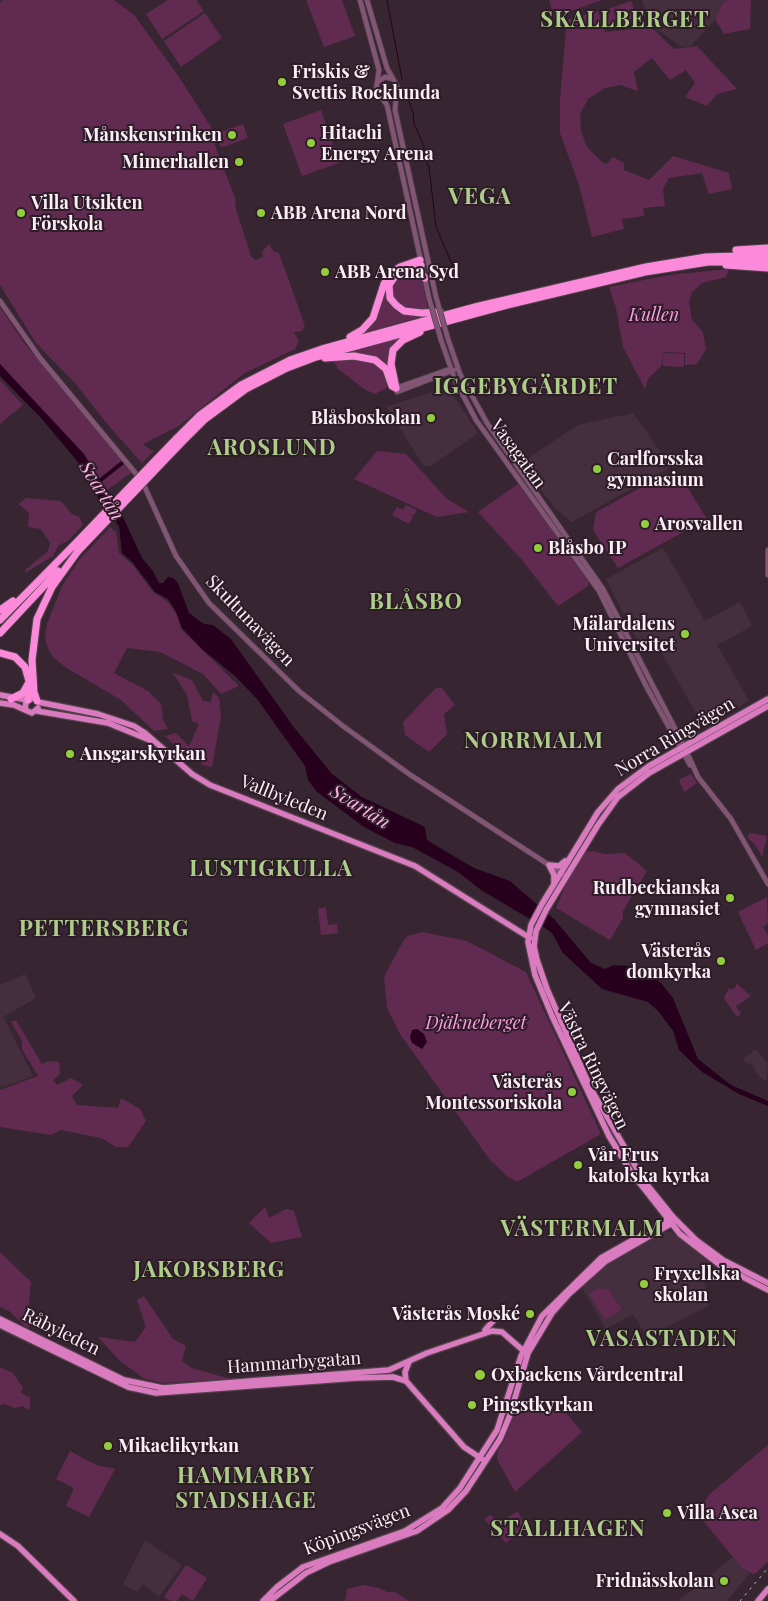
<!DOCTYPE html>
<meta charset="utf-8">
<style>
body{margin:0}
canvas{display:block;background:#372631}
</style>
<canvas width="768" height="1601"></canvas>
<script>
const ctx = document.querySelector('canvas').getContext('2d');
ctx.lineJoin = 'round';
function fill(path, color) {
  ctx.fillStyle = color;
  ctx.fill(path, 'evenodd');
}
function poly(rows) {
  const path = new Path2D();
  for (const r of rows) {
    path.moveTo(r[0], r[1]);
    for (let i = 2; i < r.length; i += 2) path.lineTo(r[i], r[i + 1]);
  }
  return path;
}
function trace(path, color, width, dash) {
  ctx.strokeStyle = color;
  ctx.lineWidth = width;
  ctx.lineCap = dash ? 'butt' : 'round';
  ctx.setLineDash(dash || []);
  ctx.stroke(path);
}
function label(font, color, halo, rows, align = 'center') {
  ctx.font = font + ' "Playfair Display",serif';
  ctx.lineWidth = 4;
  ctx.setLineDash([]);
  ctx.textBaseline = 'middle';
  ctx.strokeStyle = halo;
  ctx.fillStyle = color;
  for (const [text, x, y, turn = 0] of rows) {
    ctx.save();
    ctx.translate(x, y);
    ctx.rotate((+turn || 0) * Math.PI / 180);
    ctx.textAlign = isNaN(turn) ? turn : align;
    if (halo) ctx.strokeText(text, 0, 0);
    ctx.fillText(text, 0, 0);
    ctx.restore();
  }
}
fill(poly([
 [642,0,728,0,723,3,715,19,691,46,682,47,651,25],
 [448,387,478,433,431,466,424,466,386,407],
 [633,413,671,467,572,522,554,507,527,471,524,461,578,425],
 [663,548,705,621,740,602,752,626,717,645,749,701,704,727,656,643,642,650,606,579],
 [25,974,36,998,3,1017,33,1076,0,1088,0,985],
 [756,1049,768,1064,766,1082,755,1072,755,1069,751,1063,748,1065,743,1059],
 [668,1231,677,1235,713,1265,704,1282,708,1306,647,1337,633,1314,606,1329,581,1286,613,1258],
 [145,1540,182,1565,159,1597,143,1584,137,1592,123,1584],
 [735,1558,749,1574,727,1601,677,1601,697,1587,730,1559]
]), '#452e3e');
fill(poly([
 [3,0,114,0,134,15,177,74,211,127,216,149,236,200,235,206,251,256,255,260,263,257,262,252,269,244,274,252,279,253,305,326,302,331,294,332,299,341,295,349,243,374,179,426,143,444,149,449,154,451,142,463,108,425,75,383,36,343,0,285,0,2],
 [168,0,196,0,204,11,162,39,146,14],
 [306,0,342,0,355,36,324,47],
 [549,0,602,0,554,17],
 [728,0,751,0,750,29,724,34,715,19,723,3],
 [631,1,638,20,608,29,602,11],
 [598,11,605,32,651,27,674,49,697,46,737,89,717,94,707,106,685,97,695,83,686,70,670,80,652,58,634,72,638,91,620,85,605,88,588,99,580,114,581,131,587,147,602,162,606,164,613,157,624,163,624,170,649,180,673,156,729,173,732,189,709,194,702,173,669,178,663,189,665,206,643,208,644,216,622,219,624,229,592,237,579,185,560,133,560,98,567,20],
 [205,13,222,38,181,67,164,41],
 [321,110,339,163,302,176,283,124],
 [243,124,248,138,223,147,220,146,217,133],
 [729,269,726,277,702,283,692,292,689,302,692,320,703,332,706,349,697,364,685,365,685,353,663,352,662,365,648,379,645,389,623,347,616,308,609,287,669,275],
 [415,272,421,277,428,309,408,309,394,299,392,290,396,280,404,274],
 [386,290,390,304,395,310,404,314,425,316,360,334],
 [0,307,24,343,132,472,107,490,0,364],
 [409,333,398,339,389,353,390,374,387,367,344,354],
 [663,353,684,354,684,367,663,366],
 [342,358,359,359,377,364,384,372,387,388,375,394,364,389,338,369,334,362],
 [0,380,23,405,0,424],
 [377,451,406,454,447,499,469,512,437,517,354,479],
 [666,474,686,485,707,519,618,568,593,530,596,512],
 [518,484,589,581,588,586,558,606,522,560,478,512],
 [26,498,61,501,72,514,79,517,83,525,69,540,58,546,53,556,25,573,25,570,48,551,50,543,41,529,28,527,29,513,19,504],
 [406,505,417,510,414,515,411,514,413,516,409,524,392,515,397,507,403,510],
 [110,527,116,532,119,553,132,564,153,592,167,601,178,616,181,629,239,686,221,694,203,674,160,652,127,648,114,673,148,691,161,704,163,720,168,729,154,731,121,700,65,667,52,656,48,648,45,639,47,624,62,586,79,560],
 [173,673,192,680,203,701,211,702,213,692,219,698,221,717,212,767,202,765,200,757,180,750,165,736,176,733,189,746,199,724,192,721,187,695],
 [441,687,455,705,444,714,447,734,429,752,405,735,403,722,435,689],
 [691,774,697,783,684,792,679,780],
 [750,833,767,836,762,857,756,846,747,837],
 [593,851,605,854,625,853,647,871,623,911,623,918,610,940,556,908,566,884,585,852],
 [767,897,768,923,763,927,768,935,768,943,756,950,738,912],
 [326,907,328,925,337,924,338,933,321,935,318,909],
 [422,932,467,941,526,972,601,1134,517,1182,508,1177,490,1160,400,1034,387,1008,384,977,403,941,408,936],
 [736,983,751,996,736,1006,741,1014,737,1017,724,998,729,988,732,990,736,987],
 [16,1020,42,1064,49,1061,59,1062,60,1074,53,1080,57,1085,71,1078,83,1085,72,1096,77,1105,118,1108,121,1098,140,1109,146,1121,128,1147,116,1147,101,1138,61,1130,51,1135,0,1127,0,1090,38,1076,22,1049,22,1041,11,1022],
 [265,1207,269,1218,286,1209,294,1211,302,1237,271,1243,249,1223],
 [0,1252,31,1282,28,1311,35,1322,27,1328,9,1311,0,1307],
 [599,1288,609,1290,622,1310,605,1320,589,1294],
 [144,1296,173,1339,186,1346,182,1361,192,1368,230,1379,162,1383,145,1379,120,1361,98,1337,135,1342,146,1327,137,1300],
 [0,1367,13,1373,23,1388,21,1393,30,1397,30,1408,27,1410,23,1406,14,1408,5,1404,0,1405],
 [517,1405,567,1414,582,1432,515,1492,497,1459,498,1451,505,1439],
 [768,1445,768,1561,754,1575,742,1568,701,1518,702,1505,711,1493],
 [70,1451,96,1465,115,1469,89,1517,66,1506,74,1488,56,1479],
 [518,1511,525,1527,506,1543,484,1519,490,1515,500,1522],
 [186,1565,207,1578,193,1601,182,1594,177,1601,171,1601,164,1597],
 [364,1585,379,1588,387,1592,395,1592,409,1601,345,1601,347,1589]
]), '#602a51');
fill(poly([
 [0,364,84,454,123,517,142,558,153,571,159,583,163,583,168,577,173,578,178,583,189,613,204,624,213,625,231,639,293,726,332,774,362,797,425,827,427,840,440,848,474,868,510,881,554,919,591,963,605,969,614,965,630,966,648,972,661,983,673,998,698,1059,731,1085,768,1101,768,1106,739,1094,702,1072,679,1050,673,1031,659,1012,648,1002,602,989,563,953,552,933,545,928,481,890,458,872,412,847,395,843,364,827,316,791,308,780,305,766,257,699,235,676,203,650,182,628,175,610,168,599,155,592,133,563,122,553,119,526,101,503,77,461,41,418,0,376],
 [417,1029,424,1034,427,1042,422,1049,412,1043,410,1037,412,1030]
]), '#26001d');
trace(poly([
 [387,0,402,79],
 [406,93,413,112,414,124,424,146,424,157,429,167,436,227,454,269,454,280]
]), '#26001d', 1);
trace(poly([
 [97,483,122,463]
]), '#26001d', 4);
const minor = poly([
 [360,0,379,70,376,90,387,105,429,298],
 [367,0,387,68,397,86,395,110,436,297],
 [378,82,385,77,393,79],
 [0,301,40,358,142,481,176,556,209,603,299,691,343,726,409,774,566,876],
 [448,339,460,374,487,423,603,589,684,746,698,777,731,819,768,884],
 [441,340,455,380,476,420,599,591,646,686,690,765],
 [452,370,447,370,396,388,397,392,454,370],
 [768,550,768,575]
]);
const major = poly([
 [0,695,27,700],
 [768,699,649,766,618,789,598,812,542,904,531,925,528,942,535,975,552,1016,609,1136,631,1172,680,1234,720,1265,768,1290],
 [38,702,98,714,134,726,145,733,192,774,210,785,415,866,530,938],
 [0,703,14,705,32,713,38,708],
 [768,706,649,773,618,797,598,825,546,910,536,931,534,946,537,960,547,989,591,1089,644,1181,673,1217,696,1240,723,1260,768,1283],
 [25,709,26,702,31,699],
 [37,711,108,723,152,741],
 [554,883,554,875,549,865,559,866,565,861],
 [0,1319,124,1380,163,1388,389,1370,427,1353,492,1331,502,1332,526,1353],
 [0,1325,128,1387,156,1393,356,1378,393,1377,406,1381],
 [485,1330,493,1321],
 [409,1362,405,1372,406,1381,464,1447,482,1459],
 [0,1534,18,1546,74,1601],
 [263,1601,277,1587,303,1567,405,1531,442,1508,460,1488,497,1430,521,1356,542,1316,601,1258,670,1219],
 [270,1601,306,1573,329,1562,417,1531,448,1510,466,1491,500,1439,510,1415,528,1353,552,1313,569,1294,606,1261,672,1223],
 [758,1601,768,1589]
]);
const highway = poly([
 [736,250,768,248],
 [421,265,407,269,396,275,389,285,390,298,396,305,404,311,422,313,440,312],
 [726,265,768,268],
 [410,270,418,271,425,278],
 [350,337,362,330,373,318,384,284,390,274,400,267,420,260],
 [325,358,354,356,375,360,386,369,392,386,396,388],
 [396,388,391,364,393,350,403,340,420,332],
 [176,439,200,415,241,385,290,360,322,349,475,307,646,267,706,257,768,255],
 [181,443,204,420,246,389,287,368,316,357,507,305,645,272,708,262,768,261],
 [0,610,13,601],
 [0,620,73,546],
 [0,633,58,571],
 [0,653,15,657,25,667,29,681,28,700],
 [11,699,23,693,28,684],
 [37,701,34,692,32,660,37,619,52,587,78,551]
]);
trace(minor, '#52424c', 6);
trace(major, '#52424c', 8);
trace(highway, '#52424c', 9);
trace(minor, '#835575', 4.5);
trace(major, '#d97bbe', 5.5);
trace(highway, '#fb8adb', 7);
trace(poly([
 [740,1601,768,1568]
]), '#c7bbc3', 1, [2.5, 5]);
const minorBridge = poly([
 [436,297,448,339],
 [429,298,441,340]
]);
const highwayBridge = poly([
 [73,546,176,439],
 [78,551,181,443]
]);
trace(minorBridge, '#52424c', 6, []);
trace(highwayBridge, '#52424c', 9, []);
trace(minorBridge, '#835575', 4.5);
trace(highwayBridge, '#fb8adb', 7);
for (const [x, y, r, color] of [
 [282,82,5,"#93cd3d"],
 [232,135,5,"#93cd3d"],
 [311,143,5,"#93cd3d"],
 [239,162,5,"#93cd3d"],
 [21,213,5,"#93cd3d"],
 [261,213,5,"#93cd3d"],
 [325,272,5,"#93cd3d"],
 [431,418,5,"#93cd3d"],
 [597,469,5,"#93cd3d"],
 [645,524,5,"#93cd3d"],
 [538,548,5,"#93cd3d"],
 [685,634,5,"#93cd3d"],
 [70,754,5,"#93cd3d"],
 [730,898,5,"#93cd3d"],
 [721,961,5,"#93cd3d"],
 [572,1092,5,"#93cd3d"],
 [578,1165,5,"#93cd3d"],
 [644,1284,5,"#93cd3d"],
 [530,1314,5,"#93cd3d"],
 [480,1375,6,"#93cd3d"],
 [472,1405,5,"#93cd3d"],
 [108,1446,5,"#93cd3d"],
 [667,1513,5,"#93cd3d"],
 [724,1581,5,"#93cd3d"]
]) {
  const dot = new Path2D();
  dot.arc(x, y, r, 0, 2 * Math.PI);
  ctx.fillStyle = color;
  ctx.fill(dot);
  trace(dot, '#2d1c27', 2);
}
label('bold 18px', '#f9eef5', '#2d1c27', [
 ["Friskis &",292,72],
 ["Svettis Rocklunda",292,93],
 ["Hitachi",321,133],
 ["Energy Arena",321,154],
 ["Månskensrinken",222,135,"right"],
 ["Mimerhallen",229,162,"right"],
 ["Villa Utsikten",31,203],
 ["Förskola",31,224],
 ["ABB Arena Nord",271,213],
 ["ABB Arena Syd",335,272],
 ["Blåsboskolan",421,418,"right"],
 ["Carlforsska",607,459],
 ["gymnasium",607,480],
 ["Arosvallen",655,524],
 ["Blåsbo IP",548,548],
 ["Mälardalens",675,624,"right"],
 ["Universitet",675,645,"right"],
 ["Ansgarskyrkan",80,754],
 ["Rudbeckianska",720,888,"right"],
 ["gymnasiet",720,909,"right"],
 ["Västerås",711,951,"right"],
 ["domkyrka",711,972,"right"],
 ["Västerås",562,1082,"right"],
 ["Montessoriskola",562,1103,"right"],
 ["Vår Frus",588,1155],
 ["katolska kyrka",588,1176],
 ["Fryxellska",654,1274],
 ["skolan",654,1295],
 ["Västerås Moské",520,1314,"right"],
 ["Oxbackens Vårdcentral",491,1375],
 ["Pingstkyrkan",482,1405],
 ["Mikaelikyrkan",118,1446],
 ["Villa Asea",677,1513],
 ["Fridnässkolan",714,1581,"right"]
], 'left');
label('italic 18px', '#fb9ddf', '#2d1c27', [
 ["Kullen",654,315],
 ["Djäkneberget",476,1023]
]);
label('18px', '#f9eef5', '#2d1c27', [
 ["Vasagatan",518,454,54],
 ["Skultunavägen",250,621,46],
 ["Norra Ringvägen",675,737,-31],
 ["Vallbyleden",284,798,22],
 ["Västra Ringvägen",593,1066,64],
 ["Råbyleden",61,1332,26],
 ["Hammarbygatan",294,1363,-4],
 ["Köpingsvägen",357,1530,-21]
]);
label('italic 19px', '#ffb3e6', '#2d1c27', [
 ["Svartån",101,491,58],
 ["Svartån",360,807,32]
]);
ctx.letterSpacing = '1px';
label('bold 22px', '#adce88', '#2d1c27', [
 ["SKALLBERGET",625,20],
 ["VEGA",480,197],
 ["IGGEBYGÄRDET",526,387],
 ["AROSLUND",272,448],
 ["BLÅSBO",416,602],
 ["NORRMALM",534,741],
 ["LUSTIGKULLA",271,869],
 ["PETTERSBERG",104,929],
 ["VÄSTERMALM",582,1229],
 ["JAKOBSBERG",209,1270],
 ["VASASTADEN",662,1339],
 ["HAMMARBY",246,1476],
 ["STADSHAGE",246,1501],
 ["STALLHAGEN",568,1529]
]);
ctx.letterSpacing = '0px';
</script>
